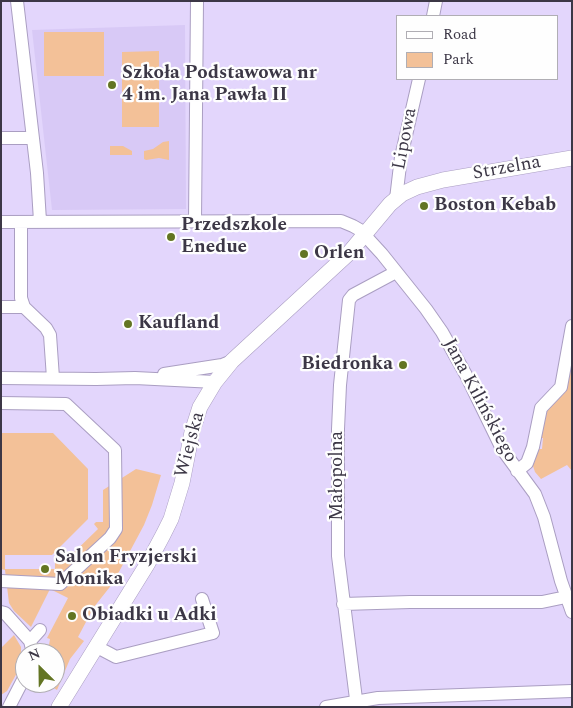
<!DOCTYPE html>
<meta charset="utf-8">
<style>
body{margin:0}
#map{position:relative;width:573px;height:708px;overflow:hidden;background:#e3d6fc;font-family:Spectral,serif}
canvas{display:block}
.frame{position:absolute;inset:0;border:2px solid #3c3746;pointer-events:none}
.legend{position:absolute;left:396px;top:15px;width:162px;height:65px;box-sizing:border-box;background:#fefefe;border:1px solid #b0aeb4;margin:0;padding:6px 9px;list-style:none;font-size:15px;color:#3c3746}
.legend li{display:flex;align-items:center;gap:10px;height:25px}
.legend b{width:25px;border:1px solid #b0aeb4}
.north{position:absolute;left:15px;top:643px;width:50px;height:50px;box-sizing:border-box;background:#fefefe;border:1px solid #b0aeb4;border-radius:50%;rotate:337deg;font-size:14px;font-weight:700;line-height:20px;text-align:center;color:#3c3746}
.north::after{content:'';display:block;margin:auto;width:18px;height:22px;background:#637523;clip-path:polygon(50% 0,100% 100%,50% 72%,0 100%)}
</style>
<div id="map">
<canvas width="573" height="708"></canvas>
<div class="frame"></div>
<ul class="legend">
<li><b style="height:6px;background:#fff"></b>Road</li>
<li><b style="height:14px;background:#f3c198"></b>Park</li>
</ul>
<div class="north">N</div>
</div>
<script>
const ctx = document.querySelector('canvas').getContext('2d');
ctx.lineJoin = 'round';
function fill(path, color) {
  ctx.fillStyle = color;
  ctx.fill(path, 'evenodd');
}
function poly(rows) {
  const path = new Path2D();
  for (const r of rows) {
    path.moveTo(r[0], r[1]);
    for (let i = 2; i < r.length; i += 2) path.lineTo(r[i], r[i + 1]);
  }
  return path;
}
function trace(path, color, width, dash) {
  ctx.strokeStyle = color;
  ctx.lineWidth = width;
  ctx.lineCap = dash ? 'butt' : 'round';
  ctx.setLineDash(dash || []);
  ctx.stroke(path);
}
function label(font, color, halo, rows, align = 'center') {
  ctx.font = font + ' Spectral,serif';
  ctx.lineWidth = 4.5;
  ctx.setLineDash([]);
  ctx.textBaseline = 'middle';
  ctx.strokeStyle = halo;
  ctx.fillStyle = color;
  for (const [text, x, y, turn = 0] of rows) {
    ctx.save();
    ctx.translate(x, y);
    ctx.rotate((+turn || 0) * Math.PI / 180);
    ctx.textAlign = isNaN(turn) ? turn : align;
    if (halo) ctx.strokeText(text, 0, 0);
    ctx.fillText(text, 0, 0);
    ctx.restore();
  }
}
fill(poly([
 [185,25,186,209,52,210,32,30]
]), '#d8c9f6');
fill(poly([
 [44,32,104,32,104,76,44,76],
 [159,51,159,127,122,127,122,52],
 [169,141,169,160,159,158,146,160,144,159,144,151,153,149,163,142],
 [110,146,123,146,132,151,132,155,110,155],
 [572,356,572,471,567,465,541,479,535,472,532,463,536,457,537,449,542,449,543,438,538,438,541,417],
 [1,433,53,433,88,469,88,519,52,555,5,555,5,569,55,569,55,562,58,560,62,564,98,529,94,524,96,522,103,522,103,490,136,469,161,475,152,505,144,525,113,583,94,607,78,637,84,641,70,659,57,690,49,685,50,683,55,683,55,674,58,666,55,653,43,650,45,644,49,645,50,639,47,638,68,598,50,589,31,627,14,611,9,603,5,570,1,569],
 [14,635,21,647,21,659,18,671,7,691,1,695,1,648]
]), '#f3c198');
const minor = poly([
 [17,1,37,173,40,221],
 [433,16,436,1],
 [1,138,32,138],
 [396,199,401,157,419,79],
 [195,220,197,1],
 [1,222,341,221,353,226,360,230,382,254,426,309,442,332,466,375,502,449,535,494,544,517,561,581,572,612],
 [21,222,21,298,24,307,46,328,50,335,53,378],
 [1,307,24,307],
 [164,374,222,365,232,361],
 [1,378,96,379,135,378,215,382],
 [1,403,66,404,115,450,116,529,110,538,60,584,1,581],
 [517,471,527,463,533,447,541,408,561,387,572,326],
 [343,604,410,602,542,602,566,597],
 [1,612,5,613,30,641,33,653],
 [30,641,40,630],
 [97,647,116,657,213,633,202,599],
 [9,707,25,676],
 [326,707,378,698,572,691],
 [357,707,338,556,338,429,340,385,349,300,353,295,396,272]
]);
const major = poly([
 [59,707,148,563,163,535,171,519,182,483,192,432,200,407,215,382,232,361,349,253,390,204,402,194,417,187,443,180,572,158]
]);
trace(minor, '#aa9ec2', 14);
trace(major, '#aa9ec2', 16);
trace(minor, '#fff', 12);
trace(major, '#fff', 15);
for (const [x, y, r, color] of [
 [112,85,5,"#637523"],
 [424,206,5,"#637523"],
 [171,237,5,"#637523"],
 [304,254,5,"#637523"],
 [128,324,5,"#637523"],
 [403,365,5,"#637523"],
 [45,569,5,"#637523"],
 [72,616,5,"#637523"]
]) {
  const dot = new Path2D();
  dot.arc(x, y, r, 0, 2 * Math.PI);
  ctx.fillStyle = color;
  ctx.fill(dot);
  trace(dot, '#fefefe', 2);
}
label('bold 19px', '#3c3746', '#fefefe', [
 ["Szkoła Podstawowa nr",122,74],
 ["4 im. Jana Pawła II",122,96],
 ["Boston Kebab",434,206],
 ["Przedszkole",181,226],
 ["Enedue",181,248],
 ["Orlen",314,254],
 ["Kaufland",138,324],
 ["Biedronka",393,365,"right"],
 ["Salon Fryzjerski",55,558],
 ["Monika",55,580],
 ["Obiadki u Adki",82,616]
], 'left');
label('19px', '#3c3746', '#fefefe', [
 ["Lipowa",406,139,-79],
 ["Strzelna",507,169,-10],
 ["Jana Kilińskiego",479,401,62],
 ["Wiejska",191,445,-75],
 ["Małopolna",338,476,-90]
]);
</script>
